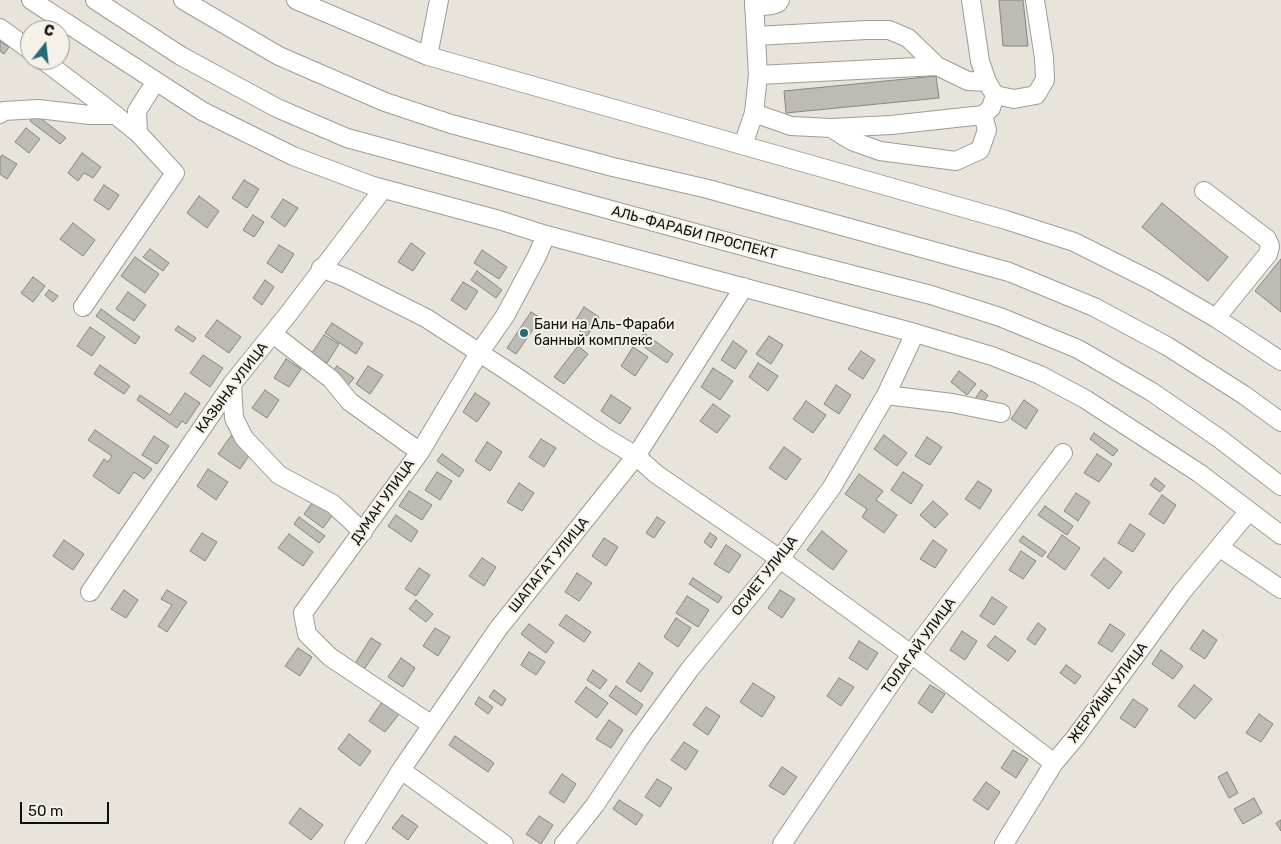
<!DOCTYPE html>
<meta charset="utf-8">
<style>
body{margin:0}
#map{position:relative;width:1281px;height:844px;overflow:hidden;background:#e8e3db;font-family:Rubik,sans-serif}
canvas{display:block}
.north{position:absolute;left:20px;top:20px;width:50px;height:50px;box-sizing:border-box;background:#f5f0e8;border:1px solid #999690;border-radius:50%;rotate:16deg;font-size:14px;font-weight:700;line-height:20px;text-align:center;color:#100f0c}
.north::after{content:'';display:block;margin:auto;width:18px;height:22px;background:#246a79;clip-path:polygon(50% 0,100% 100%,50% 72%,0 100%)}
.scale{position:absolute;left:20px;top:802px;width:89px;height:22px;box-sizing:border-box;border:2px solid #100f0c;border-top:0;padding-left:6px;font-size:15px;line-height:18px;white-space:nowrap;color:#100f0c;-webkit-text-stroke:4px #f5f0e8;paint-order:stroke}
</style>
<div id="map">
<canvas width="1281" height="844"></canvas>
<div class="north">С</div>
<div class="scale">50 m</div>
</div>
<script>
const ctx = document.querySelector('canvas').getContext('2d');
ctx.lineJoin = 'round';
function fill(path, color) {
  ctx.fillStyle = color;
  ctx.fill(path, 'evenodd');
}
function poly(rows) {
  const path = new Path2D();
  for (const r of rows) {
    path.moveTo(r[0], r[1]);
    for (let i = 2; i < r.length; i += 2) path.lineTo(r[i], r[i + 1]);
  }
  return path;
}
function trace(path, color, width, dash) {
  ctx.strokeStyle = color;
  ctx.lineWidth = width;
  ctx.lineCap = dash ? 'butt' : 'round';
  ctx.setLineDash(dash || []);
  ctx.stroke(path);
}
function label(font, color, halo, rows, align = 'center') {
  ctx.font = font + ' Rubik,sans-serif';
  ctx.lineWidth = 4;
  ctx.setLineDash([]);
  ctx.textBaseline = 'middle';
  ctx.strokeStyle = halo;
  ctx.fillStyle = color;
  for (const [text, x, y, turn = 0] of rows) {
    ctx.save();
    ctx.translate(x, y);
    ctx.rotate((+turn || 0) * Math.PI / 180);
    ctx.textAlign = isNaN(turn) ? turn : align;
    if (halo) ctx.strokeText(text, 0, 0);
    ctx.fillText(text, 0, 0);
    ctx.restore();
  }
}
const building = poly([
 [999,0,1023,0,1028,46,1003,46,999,0],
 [0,41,9,47,4,54,0,51,0,41],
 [936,76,939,98,786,113,784,91,936,76],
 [35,114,66,138,60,144,30,121,35,114],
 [26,128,40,139,29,153,15,142,26,128],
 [82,153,101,167,93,178,84,173,78,181,68,173,82,153],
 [2,155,17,164,7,179,0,174,0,158,2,155],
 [244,180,259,189,247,208,232,198,244,180],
 [104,185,119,195,109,210,94,200,104,185],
 [199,196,219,211,207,228,187,213,199,196],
 [283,199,298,208,285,227,271,217,283,199],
 [1162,203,1228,257,1208,281,1142,227,1162,203],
 [253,215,264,222,254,237,243,230,253,215],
 [73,223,95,240,83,256,60,239,73,223],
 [411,243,425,253,413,271,398,262,411,243],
 [279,245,294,254,282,273,267,263,279,245],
 [150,249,169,263,163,271,143,257,150,249],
 [482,250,507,267,499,279,474,263,482,250],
 [135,257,159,274,145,293,121,276,135,257],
 [1281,259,1281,312,1255,291,1281,259],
 [477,271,502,290,496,298,471,280,477,271],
 [33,277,45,286,33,302,21,293,33,277],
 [265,280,274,287,262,305,253,298,265,280],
 [463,282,478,291,466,310,451,300,463,282],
 [49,290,58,296,53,302,45,295,49,290],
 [128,292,146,305,134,321,116,309,128,292],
 [584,307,599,317,587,336,572,326,584,307],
 [101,309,140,337,135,344,96,316,101,309],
 [531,312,541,318,516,354,507,348,531,312],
 [217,320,241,337,229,353,205,336,217,320],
 [332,323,363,343,356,354,325,333,332,323],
 [178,326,196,338,193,342,175,330,178,326],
 [90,327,105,337,92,356,77,346,90,327],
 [644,333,673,354,667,363,637,342,644,333],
 [324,335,339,344,327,363,312,353,324,335],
 [769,336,783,345,771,364,756,354,769,336],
 [733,341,747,351,735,369,721,360,733,341],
 [578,346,588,354,564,384,554,377,578,346],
 [633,347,648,357,635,376,621,366,633,347],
 [861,351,875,360,863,379,848,369,861,351],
 [203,355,223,368,210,387,190,373,203,355],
 [286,359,301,369,289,387,274,378,286,359],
 [758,363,778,376,768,391,749,377,758,363],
 [100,365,130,386,124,394,94,374,100,365],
 [337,366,354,378,348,385,331,373,337,366],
 [368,366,383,375,370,394,356,384,368,366],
 [713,368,733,381,720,400,701,387,713,368],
 [959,371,976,384,967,395,951,382,959,371],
 [836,385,851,395,839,414,824,404,836,385],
 [265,390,279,400,267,418,252,408,265,390],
 [981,390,988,395,982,404,975,399,981,390],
 [185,393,200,403,186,424,182,421,177,428,137,400,140,395,170,415,185,393],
 [475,393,490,403,477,422,463,412,475,393],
 [611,395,631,408,620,424,601,411,611,395],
 [1024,400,1038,410,1026,429,1011,419,1024,400],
 [806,401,826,415,813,433,793,419,806,401],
 [713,404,730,416,717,433,700,421,713,404],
 [95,430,152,469,144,479,134,472,119,494,93,476,104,459,108,462,112,456,88,440,95,430],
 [1094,433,1118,450,1113,456,1090,439,1094,433],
 [884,435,907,453,897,466,874,449,884,435],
 [154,436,169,446,157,464,142,455,154,436],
 [231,436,253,450,240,469,218,454,231,436],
 [927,437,942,447,930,465,915,456,927,437],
 [541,439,556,448,544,467,529,457,541,439],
 [487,442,502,452,490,471,475,461,487,442],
 [784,447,801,459,786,480,769,468,784,447],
 [442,454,464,470,459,477,437,461,442,454],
 [1097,454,1112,464,1099,482,1084,473,1097,454],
 [208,469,228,482,216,500,197,486,208,469],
 [437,472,452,481,440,500,425,490,437,472],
 [903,472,923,485,911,504,891,490,903,472],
 [859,474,883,491,876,500,897,515,884,533,862,517,867,509,845,494,859,474],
 [1155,478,1165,486,1160,492,1150,485,1155,478],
 [978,481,992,490,980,509,965,499,978,481],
 [519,483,534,493,522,511,507,502,519,483],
 [409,491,432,505,422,520,399,506,409,491],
 [1076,493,1090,502,1078,521,1064,511,1076,493],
 [1162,495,1176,505,1164,524,1149,514,1162,495],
 [315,499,334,513,323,528,304,514,315,499],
 [933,501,948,514,935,528,920,515,933,501],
 [1045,506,1073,526,1067,535,1038,515,1045,506],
 [396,515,418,531,411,542,388,526,396,515],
 [299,517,325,536,319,543,294,524,299,517],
 [657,517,665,522,654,538,646,533,657,517],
 [1130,524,1145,534,1133,552,1118,543,1130,524],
 [822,531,847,551,833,570,807,550,822,531],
 [202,533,217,542,205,561,190,551,202,533],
 [710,533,717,538,711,548,704,542,710,533],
 [289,534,313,552,303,566,278,548,289,534],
 [1062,535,1080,548,1065,570,1047,557,1062,535],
 [1023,536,1046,552,1042,557,1019,541,1023,536],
 [604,538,618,547,606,566,592,556,604,538],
 [64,540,84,554,73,570,53,556,64,540],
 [933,540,947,550,935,568,920,559,933,540],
 [726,545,741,555,729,573,714,564,726,545],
 [1021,551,1036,561,1023,579,1009,570,1021,551],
 [482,558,496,567,484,586,469,576,482,558],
 [1104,558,1122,572,1109,589,1091,575,1104,558],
 [419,568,430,575,416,596,405,589,419,568],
 [577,573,592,583,579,601,565,592,577,573],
 [693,578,722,597,718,603,689,584,693,578],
 [124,590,138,600,126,618,111,609,124,590],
 [167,590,187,602,167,632,158,626,172,605,161,599,167,590],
 [780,590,795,599,782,618,768,608,780,590],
 [687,596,709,610,698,627,676,613,687,596],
 [992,597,1007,607,994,625,980,616,992,597],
 [416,600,433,614,426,622,409,609,416,600],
 [566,615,591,632,584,642,559,625,566,615],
 [676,618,691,628,678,647,664,637,676,618],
 [1038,623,1046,629,1035,645,1027,639,1038,623],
 [529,624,554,642,546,653,521,634,529,624],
 [1110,624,1125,634,1112,652,1098,643,1110,624],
 [435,628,450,637,438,656,423,646,435,628],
 [1203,630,1217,640,1205,659,1190,649,1203,630],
 [962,631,977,641,965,660,950,650,962,631],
 [995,636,1016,651,1008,661,987,646,995,636],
 [371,638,381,644,363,671,354,665,371,638],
 [859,641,878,653,867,670,849,658,859,641],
 [298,648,312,657,300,676,285,666,298,648],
 [1161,650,1183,666,1173,679,1152,664,1161,650],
 [529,652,545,662,536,675,521,665,529,652],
 [401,658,415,668,403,687,388,677,401,658],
 [639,663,653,673,641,692,626,682,639,663],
 [1066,665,1081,676,1075,684,1060,673,1066,665],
 [593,670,607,680,600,689,587,680,593,670],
 [839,678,854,687,841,706,827,696,839,678],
 [753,683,775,697,762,717,740,702,753,683],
 [930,685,945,694,932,713,918,703,930,685],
 [1194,685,1212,699,1195,719,1178,706,1194,685],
 [616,686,643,705,636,715,609,696,616,686],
 [586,687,608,703,597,718,575,702,586,687],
 [494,690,506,699,502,706,489,697,494,690],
 [479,697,493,707,488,714,475,704,479,697],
 [1133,699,1148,709,1135,728,1120,718,1133,699],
 [382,702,399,714,385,732,369,721,382,702],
 [706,707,720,716,708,735,693,725,706,707],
 [1259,714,1273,724,1261,742,1246,733,1259,714],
 [609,720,623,730,611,748,596,739,609,720],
 [349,734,371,751,360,766,338,749,349,734],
 [455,736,494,763,488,772,449,745,455,736],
 [684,742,698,751,686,770,671,760,684,742],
 [1013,750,1028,759,1016,778,1001,768,1013,750],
 [782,767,797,777,784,795,769,786,782,767],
 [1227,772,1238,793,1229,798,1218,777,1227,772],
 [562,774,576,784,564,803,549,793,562,774],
 [657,779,672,788,660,807,645,797,657,779],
 [986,782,1000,792,988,810,973,800,986,782],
 [1254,798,1262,813,1243,824,1234,809,1254,798],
 [619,800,643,815,636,825,613,809,619,800],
 [300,808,323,825,311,840,289,823,300,808],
 [402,815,418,826,408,840,392,828,402,815],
 [539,816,553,825,541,844,526,834,539,816],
 [1281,820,1281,831,1276,823,1281,820]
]);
fill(building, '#bcbcb4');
trace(building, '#86867d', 1);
const minor = poly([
 [31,0,202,111,293,156,373,186,499,220,546,235,915,333,992,356,1040,375,1085,399,1199,473,1281,535],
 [95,0,181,56,277,108,347,138,783,257,931,295,1000,317,1078,349,1152,392,1220,439,1281,486],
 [183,0,279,56,385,102,451,124,613,167,708,189,1009,272,1094,307,1167,346,1244,395,1281,422],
 [296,0,428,56,1006,220,1074,242,1154,282,1216,318,1281,361],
 [754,7,772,5,778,3,780,0],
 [0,28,30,50],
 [756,36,866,30,889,30,908,38,937,66],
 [428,56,439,0],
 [43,60,104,106,138,133,175,173,83,307],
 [758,75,937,66,968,81,987,82],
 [995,95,1014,99,1036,95,1045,80,1044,58,1035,0],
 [754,113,791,126,831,128,891,125,983,115,991,108,995,95,987,82,980,61,971,0],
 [0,114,4,111,38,109,90,115,116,115],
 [831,128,852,141,880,151,956,161,980,150,987,130,983,115],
 [138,133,137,111,156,81],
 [743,145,754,113,758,75,754,0],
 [1204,191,1267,239,1270,246,1268,254,1216,318],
 [321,268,346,278,426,318,512,374,603,436,636,456,656,474,780,559,911,654,1054,763],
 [273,334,331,379,350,402,420,452],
 [232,384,234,418,244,438,279,475,333,504,363,532],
 [886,395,915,333],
 [1219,547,1281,589],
 [90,592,232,384,289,313,383,189],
 [432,725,330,657,307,634,303,613,420,452,479,353,505,316,537,256,546,235],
 [401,770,504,844],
 [354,844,401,770,498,629,636,456,744,287],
 [564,844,595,805,639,739,690,669,780,559,832,487,886,395,952,403,1001,413],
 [782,844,911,654,1063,453],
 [1004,844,1054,763,1075,738,1182,592,1249,511]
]);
trace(minor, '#a09b94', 20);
trace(minor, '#fff', 18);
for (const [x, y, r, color] of [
 [524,333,5,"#246a79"]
]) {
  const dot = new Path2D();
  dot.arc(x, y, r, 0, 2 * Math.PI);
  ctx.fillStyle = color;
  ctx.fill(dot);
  trace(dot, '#f5f0e8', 2);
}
label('14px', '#100f0c', '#f5f0e8', [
 ["АЛЬ-ФАРАБИ ПРОСПЕКТ",694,233,15],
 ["КАЗЫНА УЛИЦА",232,388,-53],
 ["ДУМАН УЛИЦА",383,502,-55],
 ["ШАПАГАТ УЛИЦА",549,565,-51],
 ["ОСИЕТ УЛИЦА",765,576,-52],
 ["ТОЛАГАЙ УЛИЦА",919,646,-54],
 ["ЖЕРУЙЫК УЛИЦА",1108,693,-53]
]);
label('14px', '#100f0c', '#f5f0e8', [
 ["Бани на Аль-Фараби",534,325],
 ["банный комплекс",534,341]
], 'left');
</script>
